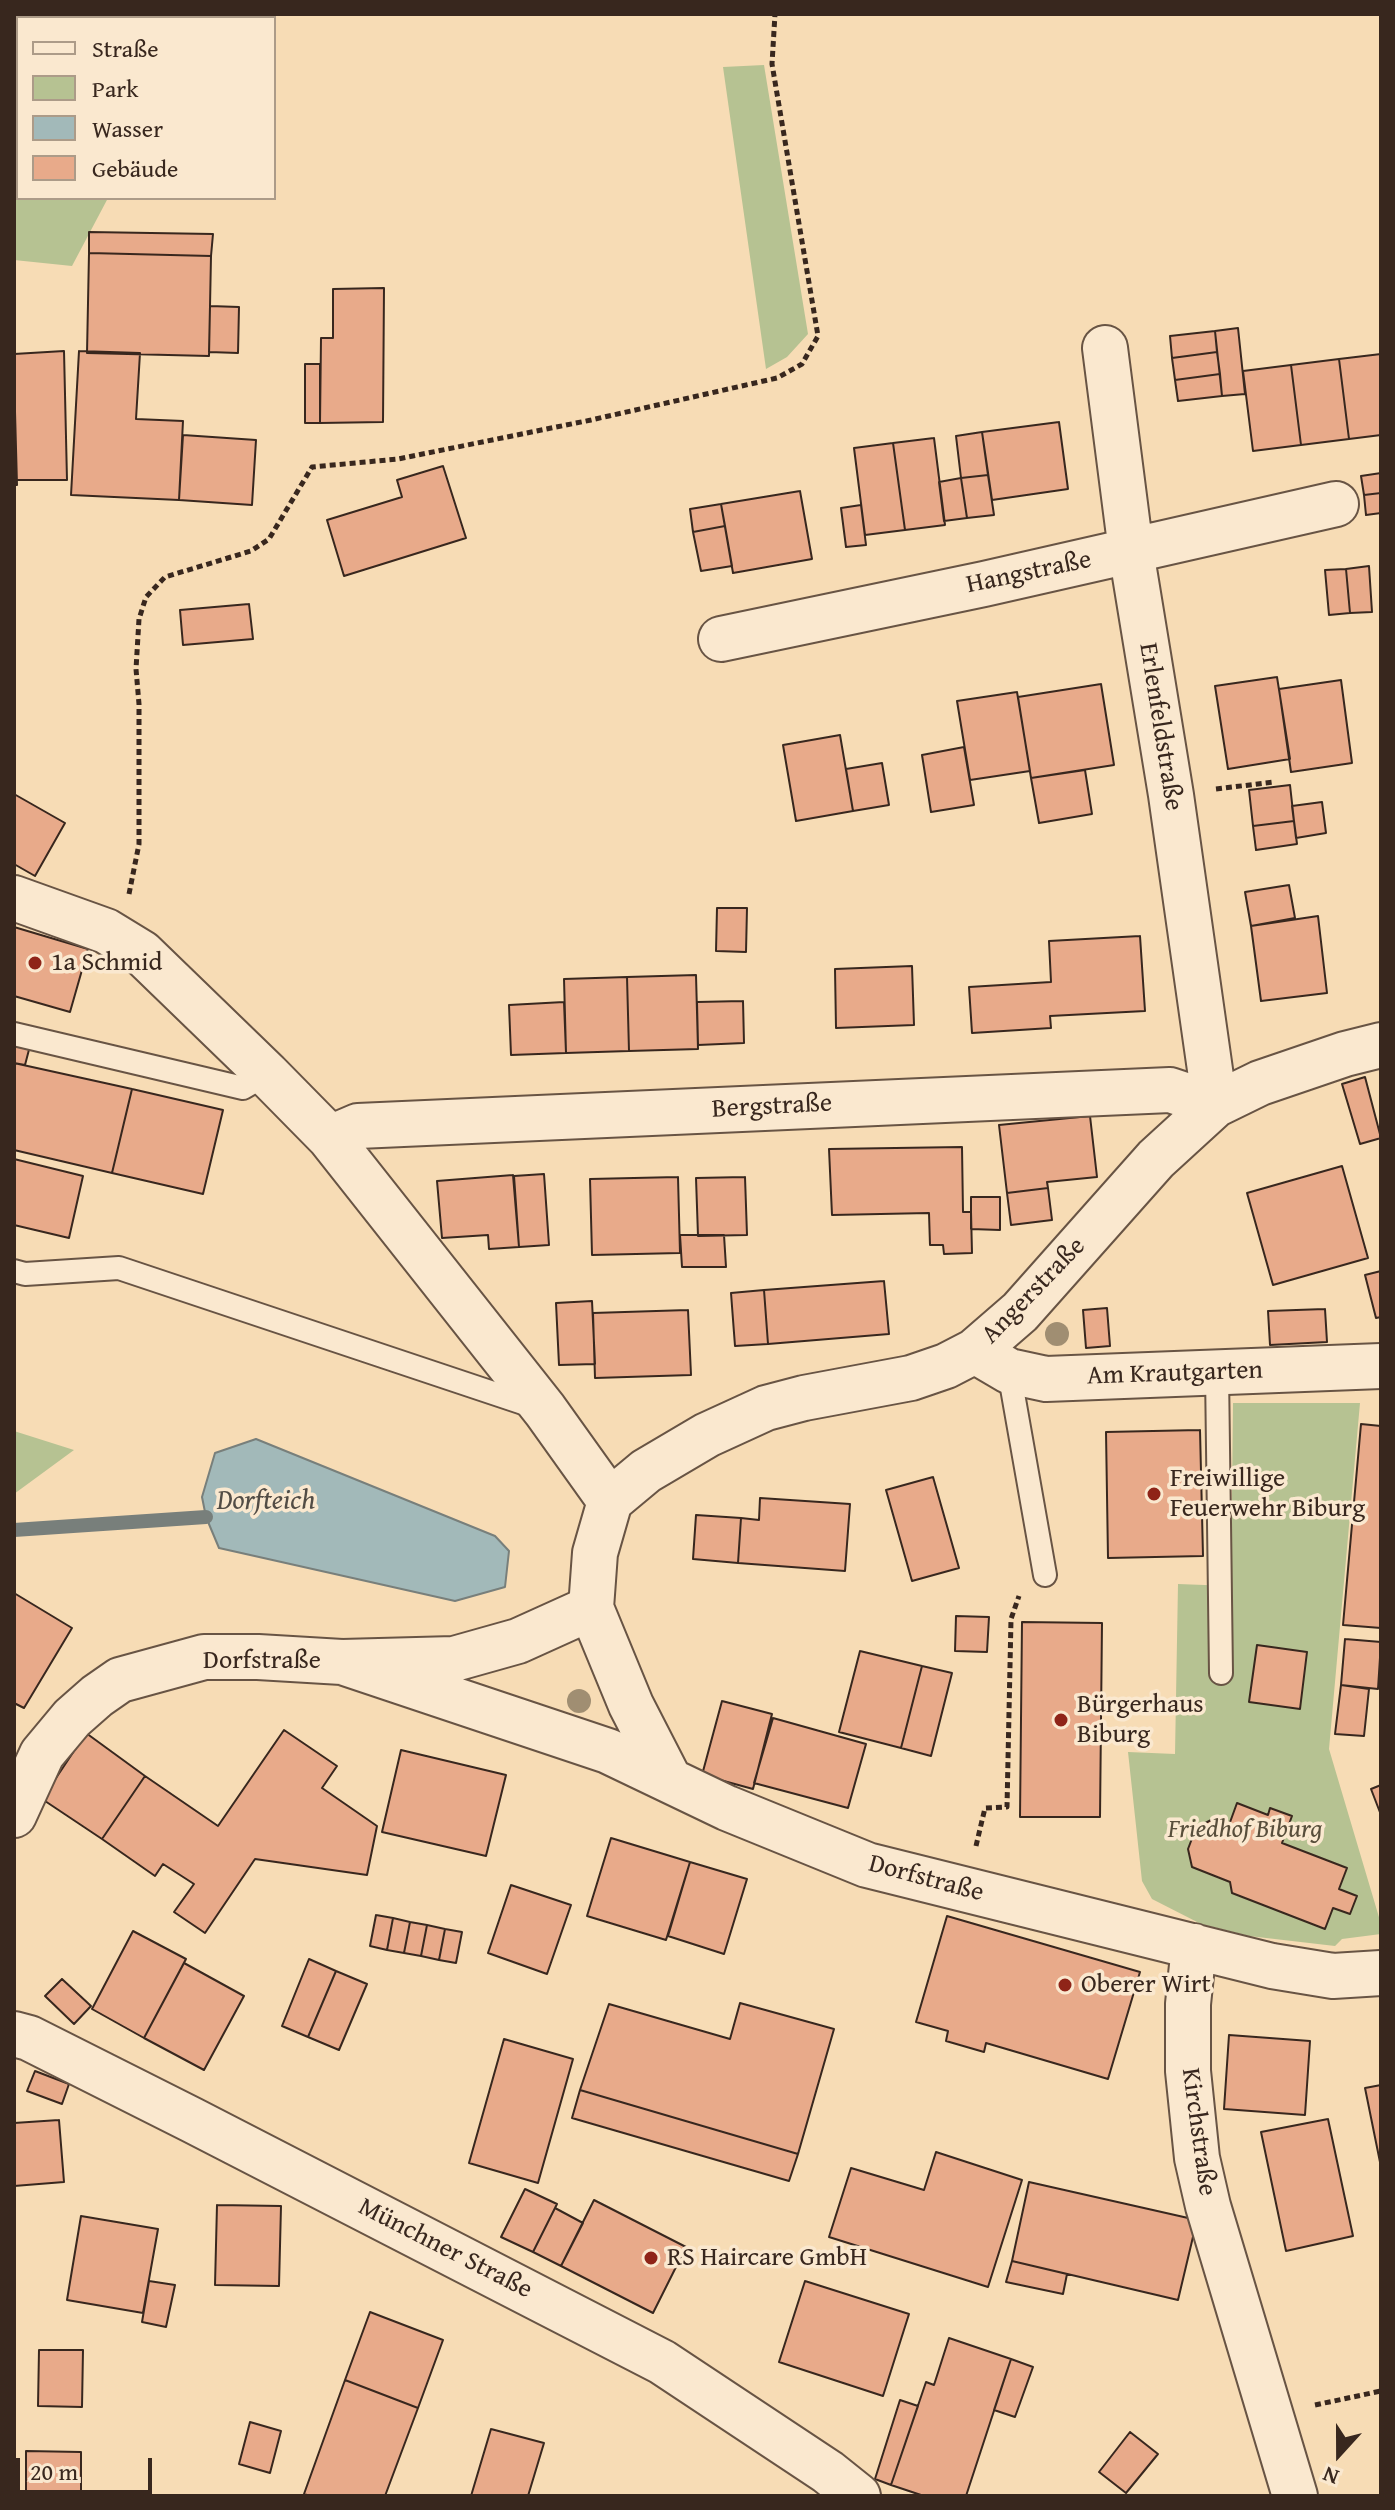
<!DOCTYPE html>
<meta charset="utf-8">
<style>
body{margin:0}
#map{position:relative;width:1395px;height:2510px;overflow:hidden;background:#f7dcb5;font-family:"Gentium Book Plus",serif}
canvas{display:block}
.frame{position:absolute;inset:0;border:16px solid #38271e;pointer-events:none}
.legend{position:absolute;left:16px;top:16px;width:260px;height:184px;box-sizing:border-box;background:#fae8cf;border:2px solid #ac9b88;margin:0;padding:10px 14px;list-style:none;font-size:24px;color:#38271e}
.legend li{display:flex;align-items:center;gap:16px;height:40px}
.legend b{width:40px;border:2px solid #ac9b88}
.north{position:absolute;left:1299px;top:2414px;width:80px;height:80px;-webkit-text-stroke:6px #fae8cf;paint-order:stroke;rotate:201deg;font-size:22px;font-weight:700;line-height:32px;text-align:center;color:#38271e}
.north::after{content:'';display:block;margin:auto;width:28px;height:36px;background:#38271e;clip-path:polygon(50% 0,100% 100%,50% 72%,0 100%)}
.scale{position:absolute;left:16px;top:2458px;width:136px;height:36px;box-sizing:border-box;border:4px solid #38271e;border-top:0;padding-left:10px;font-size:24px;line-height:28px;white-space:nowrap;color:#38271e;-webkit-text-stroke:6px #fae8cf;paint-order:stroke}
</style>
<div id="map">
<canvas width="1395" height="2510"></canvas>
<div class="frame"></div>
<ul class="legend">
<li><b style="height:10px;background:#fae8cf"></b>Straße</li>
<li><b style="height:22px;background:#b6c292"></b>Park</li>
<li><b style="height:22px;background:#a2b9b9"></b>Wasser</li>
<li><b style="height:22px;background:#e8aa8a"></b>Gebäude</li>
</ul>
<div class="north">N</div>
<div class="scale">20 m</div>
</div>
<script>
const ctx = document.querySelector('canvas').getContext('2d');
ctx.lineJoin = 'round';
function fill(path, color) {
  ctx.fillStyle = color;
  ctx.fill(path, 'evenodd');
}
function poly(rows) {
  const path = new Path2D();
  for (const r of rows) {
    path.moveTo(r[0], r[1]);
    for (let i = 2; i < r.length; i += 2) path.lineTo(r[i], r[i + 1]);
  }
  return path;
}
function trace(path, color, width, dash) {
  ctx.strokeStyle = color;
  ctx.lineWidth = width;
  ctx.lineCap = dash ? 'butt' : 'round';
  ctx.setLineDash(dash || []);
  ctx.stroke(path);
}
function label(font, color, halo, rows, align = 'center') {
  ctx.font = font + ' "Gentium Book Plus",serif';
  ctx.lineWidth = 7;
  ctx.setLineDash([]);
  ctx.textBaseline = 'middle';
  ctx.strokeStyle = halo;
  ctx.fillStyle = color;
  for (const [text, x, y, turn = 0] of rows) {
    ctx.save();
    ctx.translate(x, y);
    ctx.rotate((+turn || 0) * Math.PI / 180);
    ctx.textAlign = isNaN(turn) ? turn : align;
    if (halo) ctx.strokeText(text, 0, 0);
    ctx.fillText(text, 0, 0);
    ctx.restore();
  }
}
fill(poly([
 [14,14,126,14,126,18,18,18,18,198,108,198,72,266,14,260],
 [764,65,808,334,787,357,766,369,723,67],
 [1233,1403,1360,1403,1329,1749,1381,1924,1381,1934,1342,1939,1335,1946,1249,1936,1201,1924,1152,1899,1142,1881,1128,1752,1175,1754,1178,1584,1231,1586],
 [14,1431,74,1450,14,1494]
]), '#b6c292');
const water = poly([
 [256,1439,495,1536,509,1551,505,1587,455,1601,219,1548,206,1517,202,1497,215,1453,256,1439]
]);
fill(water, '#a2b9b9');
trace(water, '#787f7b', 2);
trace(poly([
 [14,1530,206,1517]
]), '#787f7b', 14);
const building = poly([
 [89,232,213,234,211,256,89,253,89,232],
 [89,253,211,256,209,356,87,353,89,253],
 [384,288,383,422,320,423,321,338,333,338,333,289,384,288],
 [210,306,239,307,238,353,209,352,210,306],
 [1238,328,1245,394,1222,396,1215,331,1238,328],
 [1215,331,1217,352,1172,358,1170,336,1215,331],
 [64,351,67,480,16,480,14,354,64,351],
 [79,351,140,353,136,419,183,421,179,500,71,495,79,351],
 [1217,352,1220,374,1175,380,1172,358,1217,352],
 [1381,354,1381,435,1349,439,1339,359,1381,354],
 [1339,359,1349,439,1301,445,1291,365,1339,359],
 [305,364,320,364,320,423,305,423,305,364],
 [1291,365,1301,445,1253,451,1243,371,1291,365],
 [1220,374,1222,396,1178,401,1175,380,1220,374],
 [14,375,17,485,14,485,14,375],
 [1059,422,1068,489,992,500,982,432,1059,422],
 [982,432,988,475,961,478,956,436,982,432],
 [183,435,256,440,252,505,179,500,183,435],
 [934,438,945,525,905,530,893,443,934,438],
 [893,443,905,530,865,535,854,448,893,443],
 [443,466,466,538,344,576,327,520,402,497,397,480,443,466],
 [1381,473,1381,493,1364,495,1361,476,1381,473],
 [988,475,994,515,967,518,961,478,988,475],
 [961,478,967,518,944,521,939,482,961,478],
 [800,491,812,559,733,573,721,504,800,491],
 [1381,493,1381,513,1366,515,1364,495,1381,493],
 [721,504,725,526,693,532,690,509,721,504],
 [861,505,866,545,846,547,841,508,861,505],
 [725,526,732,566,701,571,693,532,725,526],
 [1369,566,1372,612,1350,613,1346,569,1369,566],
 [1346,569,1350,613,1329,615,1325,570,1346,569],
 [249,604,253,639,183,645,180,610,249,604],
 [1277,677,1290,759,1228,769,1215,686,1277,677],
 [1341,680,1352,763,1291,772,1279,689,1341,680],
 [1101,684,1114,765,1031,778,1018,697,1101,684],
 [1017,692,1030,771,970,780,957,701,1017,692],
 [840,735,853,811,796,821,783,745,840,735],
 [964,747,974,805,931,812,922,755,964,747],
 [882,763,889,805,853,811,846,769,882,763],
 [1085,770,1092,814,1039,823,1031,778,1085,770],
 [1290,785,1294,821,1253,826,1249,790,1290,785],
 [14,794,65,823,35,876,14,864,14,794],
 [1322,802,1326,833,1296,838,1292,806,1322,802],
 [1294,821,1297,844,1256,850,1253,826,1294,821],
 [1289,885,1295,918,1251,926,1245,892,1289,885],
 [717,908,747,908,746,952,716,951,717,908],
 [1318,916,1327,993,1261,1001,1251,926,1318,916],
 [14,927,88,949,70,1012,14,996,14,927],
 [1140,936,1145,1011,1050,1016,1051,1028,972,1033,969,987,1051,982,1049,941,1140,936],
 [912,966,914,1025,836,1028,835,969,912,966],
 [696,975,698,1049,629,1051,627,977,696,975],
 [627,977,629,1051,566,1053,564,979,627,977],
 [743,1001,744,1043,698,1045,697,1002,743,1001],
 [564,1002,566,1053,511,1055,509,1005,564,1002],
 [14,1039,31,1042,25,1065,14,1063,14,1039],
 [14,1063,132,1089,112,1173,14,1150,14,1063],
 [1365,1077,1381,1138,1360,1144,1342,1084,1365,1077],
 [132,1089,223,1110,203,1194,112,1173,132,1089],
 [1090,1116,1097,1177,1047,1182,1048,1188,1007,1193,999,1125,1090,1116],
 [962,1147,963,1212,971,1212,972,1253,944,1254,943,1245,930,1245,929,1213,832,1215,829,1149,962,1147],
 [14,1159,83,1176,69,1238,14,1225,14,1159],
 [1342,1166,1368,1258,1273,1285,1247,1193,1342,1166],
 [544,1174,549,1245,519,1247,514,1176,544,1174],
 [513,1175,519,1247,489,1249,488,1235,442,1238,437,1181,513,1175],
 [678,1177,680,1253,592,1255,590,1179,678,1177],
 [745,1177,747,1235,698,1236,696,1178,745,1177],
 [1048,1188,1052,1220,1011,1225,1007,1193,1048,1188],
 [971,1197,1000,1197,1000,1230,971,1229,971,1197],
 [680,1235,724,1235,726,1267,682,1267,680,1235],
 [1381,1271,1381,1317,1376,1318,1365,1275,1381,1271],
 [884,1281,889,1334,768,1344,764,1290,884,1281],
 [764,1290,768,1344,735,1346,731,1293,764,1290],
 [592,1301,595,1364,559,1365,556,1303,592,1301],
 [1107,1308,1110,1346,1086,1348,1083,1310,1107,1308],
 [1325,1309,1327,1342,1270,1345,1268,1311,1325,1309],
 [688,1310,691,1375,595,1378,593,1313,688,1310],
 [1361,1424,1381,1426,1381,1628,1343,1625,1361,1424],
 [1200,1430,1203,1556,1108,1558,1106,1432,1200,1430],
 [933,1477,959,1568,912,1581,886,1490,933,1477],
 [760,1498,850,1504,845,1571,738,1563,741,1518,759,1520,760,1498],
 [696,1515,741,1518,738,1563,693,1559,696,1515],
 [14,1593,72,1628,24,1708,14,1703,14,1593],
 [956,1616,989,1617,987,1652,955,1651,956,1616],
 [1022,1622,1102,1623,1100,1817,1020,1817,1022,1622],
 [1345,1639,1381,1642,1378,1689,1341,1685,1345,1639],
 [1257,1645,1307,1652,1300,1709,1249,1702,1257,1645],
 [860,1651,922,1666,901,1748,839,1732,860,1651],
 [922,1666,952,1673,931,1756,901,1748,922,1666],
 [1341,1685,1369,1689,1364,1736,1335,1734,1341,1685],
 [722,1701,772,1714,753,1789,702,1775,722,1701],
 [773,1718,866,1744,848,1808,754,1783,773,1718],
 [284,1730,337,1766,322,1788,377,1826,367,1875,255,1859,205,1933,174,1912,194,1884,163,1864,155,1876,102,1839,145,1776,218,1826,284,1730],
 [86,1733,145,1776,102,1839,42,1799,86,1733],
 [401,1750,506,1775,486,1856,382,1832,401,1750],
 [1381,1785,1381,1815,1371,1789,1381,1785],
 [1237,1803,1268,1815,1270,1808,1292,1816,1282,1843,1347,1868,1339,1889,1357,1896,1350,1914,1333,1908,1325,1929,1232,1893,1230,1882,1192,1867,1188,1849,1196,1828,1213,1819,1229,1825,1237,1803],
 [611,1838,690,1862,666,1940,587,1916,611,1838],
 [690,1862,747,1879,724,1954,668,1936,690,1862],
 [511,1885,571,1905,547,1974,488,1953,511,1885],
 [376,1915,393,1918,387,1950,370,1946,376,1915],
 [947,1916,1140,1972,1108,2079,986,2043,984,2052,946,2041,948,2031,916,2022,947,1916],
 [393,1918,410,1922,404,1953,387,1950,393,1918],
 [410,1922,427,1925,421,1956,404,1953,410,1922],
 [427,1925,445,1929,439,1960,421,1956,427,1925],
 [445,1929,462,1932,456,1963,439,1960,445,1929],
 [133,1931,186,1959,144,2038,92,2009,133,1931],
 [309,1959,336,1971,308,2037,282,2026,309,1959],
 [184,1963,244,1996,204,2070,144,2038,184,1963],
 [336,1971,367,1984,339,2050,308,2037,336,1971],
 [62,1979,91,2006,74,2024,45,1996,62,1979],
 [740,2003,834,2029,798,2154,580,2090,609,2004,730,2039,740,2003],
 [1229,2035,1310,2041,1305,2115,1224,2109,1229,2035],
 [504,2039,573,2059,538,2183,469,2163,504,2039],
 [35,2071,69,2084,62,2104,27,2091,35,2071],
 [1381,2085,1381,2167,1365,2088,1381,2085],
 [580,2090,798,2154,789,2181,572,2118,580,2090],
 [1328,2119,1353,2236,1286,2251,1261,2132,1328,2119],
 [59,2120,64,2182,14,2186,14,2123,59,2120],
 [936,2152,1022,2180,988,2287,829,2237,851,2168,924,2190,936,2152],
 [1029,2182,1197,2220,1178,2300,1012,2261,1029,2182],
 [525,2189,557,2204,533,2252,501,2237,525,2189],
 [594,2200,686,2247,653,2313,561,2266,594,2200],
 [217,2205,281,2206,279,2286,215,2285,217,2205],
 [555,2208,583,2223,561,2266,533,2252,555,2208],
 [81,2216,158,2229,143,2313,67,2300,81,2216],
 [1012,2261,1067,2274,1063,2294,1006,2282,1012,2261],
 [149,2281,175,2285,166,2327,142,2322,149,2281],
 [805,2281,909,2314,883,2396,779,2362,805,2281],
 [370,2312,443,2340,418,2408,345,2380,370,2312],
 [949,2338,1011,2359,966,2496,924,2496,891,2485,926,2382,934,2385,949,2338],
 [39,2350,83,2350,82,2407,38,2406,39,2350],
 [1011,2359,1033,2367,1015,2417,994,2410,1011,2359],
 [345,2380,418,2408,385,2496,310,2496,304,2494,345,2380],
 [900,2400,918,2406,891,2485,875,2479,900,2400],
 [250,2422,281,2431,270,2473,239,2464,250,2422],
 [491,2429,544,2443,528,2496,471,2496,491,2429],
 [1130,2432,1158,2454,1126,2493,1099,2472,1130,2432],
 [26,2451,81,2452,81,2492,26,2491,26,2451]
]);
fill(building, '#e8aa8a');
trace(building, '#38271e', 2);
const lane = poly([
 [14,1034,243,1088,267,1074],
 [14,1271,25,1274,119,1268,532,1406],
 [1009,1371,1045,1575],
 [1217,1372,1221,1673]
]);
const street = poly([
 [721,639,984,584,1336,504],
 [14,898,106,931,142,953,267,1074,330,1138,545,1410,610,1501],
 [330,1138,358,1126,1170,1090,1215,1105,1171,795,1131,551,1105,348],
 [975,1351,1009,1371,1046,1379,1381,1366],
 [610,1501,646,1471,707,1435,766,1408,804,1398,911,1378,946,1366,975,1351,1020,1312,1156,1159,1215,1105,1260,1083,1345,1054,1381,1045],
 [610,1501,595,1553,591,1608,631,1705,669,1779],
 [342,1662,608,1751,727,1808,867,1865,1272,1966,1333,1976,1381,1973],
 [14,1815,42,1754,72,1718,97,1696,120,1680,204,1657,258,1657,342,1662,454,1659,518,1641,591,1608],
 [1194,1946,1188,2004,1188,2071,1197,2158,1208,2206,1295,2496],
 [14,2034,29,2038,192,2120,662,2362,828,2472,858,2496]
]);
trace(lane, '#685444', 26);
trace(street, '#685444', 48);
trace(poly([
 [1216,789,1274,782],
 [129,894,139,844,139,704,136,669,139,619,146,597,165,577,251,551,269,539,312,467,398,459,591,420,777,378,802,364,818,336,772,64,775,14],
 [976,1846,985,1808,1007,1807,1011,1619,1019,1596],
 [1315,2405,1381,2391]
]), '#38271e', 5, [6, 4]);
trace(lane, '#fae8cf', 22);
trace(street, '#fae8cf', 44);
ctx.fillStyle = '#a08e72';
for (const [x, y] of [
 [1057,1334],
 [579,1701]
]) {
  ctx.beginPath();
  ctx.arc(x, y, 12, 0, 2 * Math.PI);
  ctx.fill();
}
for (const [x, y, r, color] of [
 [35,963,8,"#8f2418"],
 [1154,1494,8,"#8f2418"],
 [1061,1720,8,"#8f2418"],
 [1065,1985,8,"#8f2418"],
 [651,2258,8,"#8f2418"]
]) {
  const dot = new Path2D();
  dot.arc(x, y, r, 0, 2 * Math.PI);
  ctx.fillStyle = color;
  ctx.fill(dot);
  trace(dot, '#fae8cf', 3);
}
label('26px', '#38271e', '#fae8cf', [
 ["Hangstraße",1029,573,-12],
 ["Erlenfeldstraße",1160,727,81],
 ["Bergstraße",772,1107,-3],
 ["Angerstraße",1034,1291,-46],
 ["Am Krautgarten",1175,1374,-2],
 ["Dorfstraße",262,1661],
 ["Dorfstraße",926,1879,15],
 ["Kirchstraße",1198,2132,82],
 ["Münchner Straße",445,2249,27]
]);
label('26px', '#38271e', '#fae8cf', [
 ["1a Schmid",51,963],
 ["Freiwillige",1170,1479],
 ["Feuerwehr Biburg",1170,1509],
 ["Bürgerhaus",1077,1705],
 ["Biburg",1077,1735],
 ["Oberer Wirt",1081,1985],
 ["RS Haircare GmbH",667,2258]
], 'left');
label('italic 26px', '#584e3b', '#fae8cf', [
 ["Friedhof Biburg",1245,1830]
]);
label('italic 28px', '#524c45', '#fae8cf', [
 ["Dorfteich",266,1502]
]);
</script>
